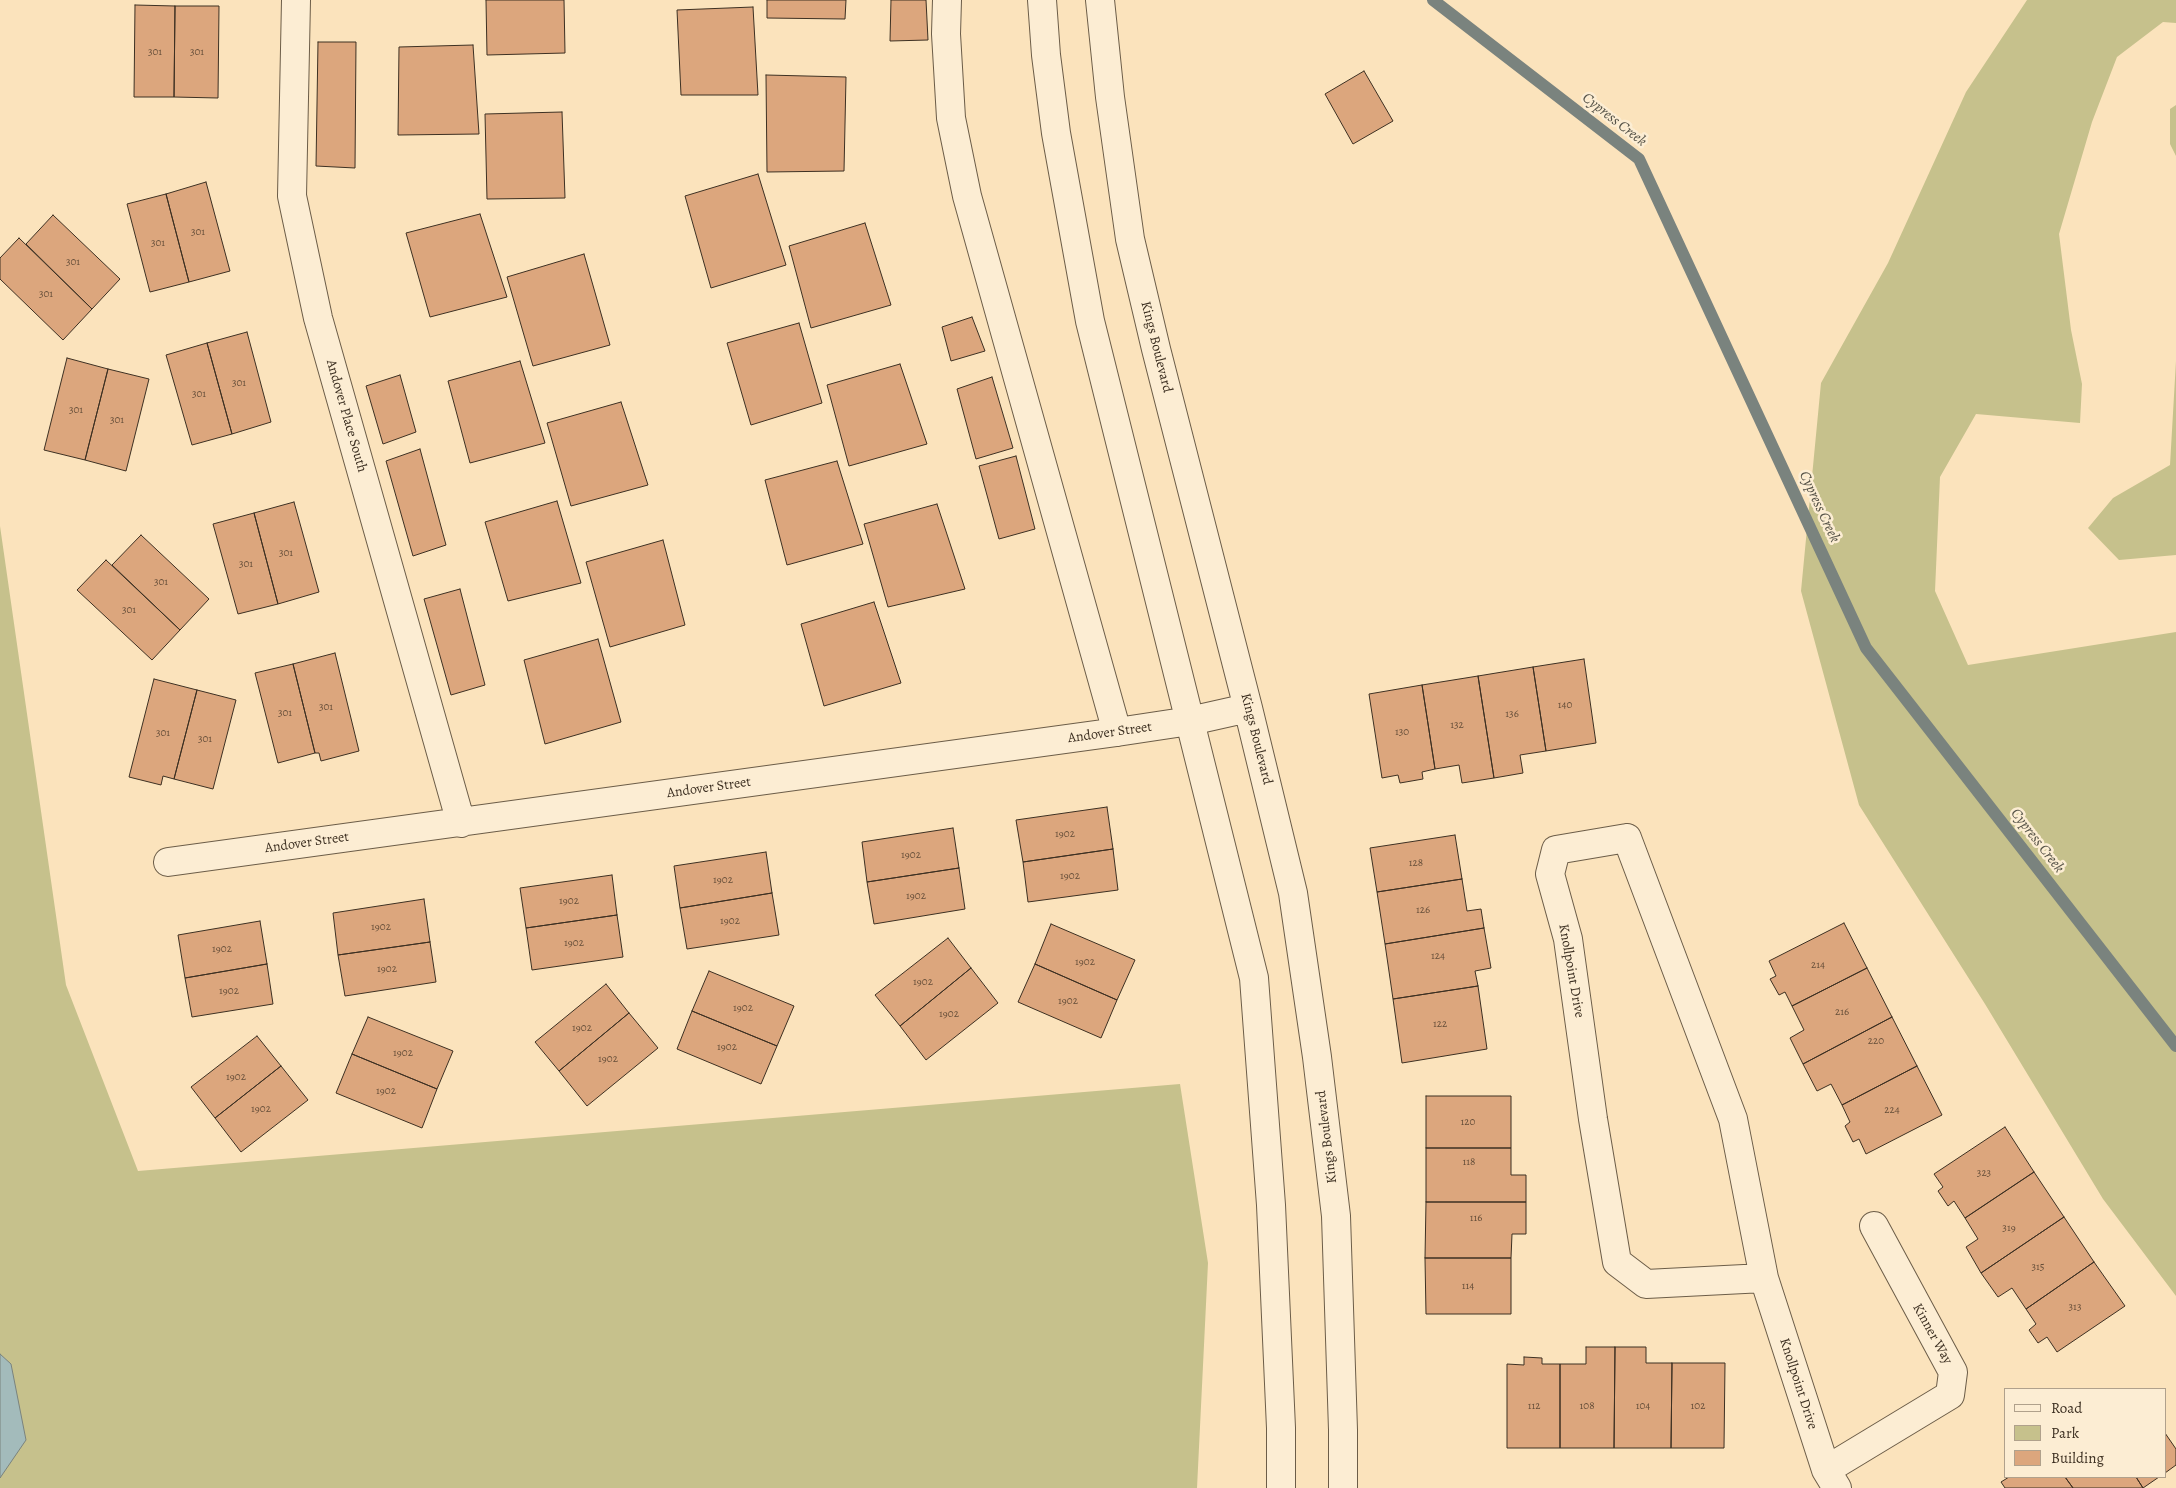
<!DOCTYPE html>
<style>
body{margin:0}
#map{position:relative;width:2176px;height:1488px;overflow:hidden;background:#fbe3bc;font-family:Alegreya,serif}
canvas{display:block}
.legend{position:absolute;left:2004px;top:1388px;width:162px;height:90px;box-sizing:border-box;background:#fcedd3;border:1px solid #b0a18c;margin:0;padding:6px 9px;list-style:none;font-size:15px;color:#3d3022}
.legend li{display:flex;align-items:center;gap:10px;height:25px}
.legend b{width:25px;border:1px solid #b0a18c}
</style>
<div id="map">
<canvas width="2176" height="1488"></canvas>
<ul class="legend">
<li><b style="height:6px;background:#fcedd3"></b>Road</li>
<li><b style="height:14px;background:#c6c18c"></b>Park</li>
<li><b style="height:14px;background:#dca67d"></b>Building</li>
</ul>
</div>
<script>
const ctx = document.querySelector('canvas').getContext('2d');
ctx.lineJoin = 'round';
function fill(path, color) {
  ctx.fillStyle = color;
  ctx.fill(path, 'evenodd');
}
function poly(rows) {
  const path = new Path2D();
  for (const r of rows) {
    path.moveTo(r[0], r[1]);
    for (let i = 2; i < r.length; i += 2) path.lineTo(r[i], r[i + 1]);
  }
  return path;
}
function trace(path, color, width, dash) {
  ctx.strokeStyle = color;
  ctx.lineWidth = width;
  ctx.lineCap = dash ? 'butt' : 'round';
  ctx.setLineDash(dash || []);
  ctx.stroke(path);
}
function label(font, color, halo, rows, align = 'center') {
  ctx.font = font + ' Alegreya,serif';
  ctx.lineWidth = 5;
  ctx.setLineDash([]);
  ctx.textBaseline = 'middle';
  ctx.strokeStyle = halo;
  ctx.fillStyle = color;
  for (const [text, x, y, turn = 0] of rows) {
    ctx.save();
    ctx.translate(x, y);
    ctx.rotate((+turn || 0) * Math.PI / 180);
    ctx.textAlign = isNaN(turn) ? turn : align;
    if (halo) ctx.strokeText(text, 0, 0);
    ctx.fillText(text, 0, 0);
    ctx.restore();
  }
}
fill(poly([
 [2027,0,2176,0,2176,23,2163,22,2117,57,2092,122,2059,234,2071,330,2082,384,2080,423,1976,414,1940,477,1935,591,1968,665,2176,632,2176,1296,2103,1199,1985,1004,1859,805,1801,591,1821,383,1888,263,1966,92],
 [2176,105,2176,156,2170,144,2170,109],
 [2176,361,2176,555,2119,560,2088,528,2113,498,2170,465],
 [0,526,66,985,138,1171,1180,1084,1208,1263,1197,1488,0,1488]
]), '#c6c18c');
const water = poly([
 [0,1354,11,1364,26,1440,0,1478,0,1354]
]);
fill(water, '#a3bbbb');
trace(water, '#7a837e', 1);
trace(poly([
 [1433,0,1639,159,1866,648,2176,1046]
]), '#7a837e', 12);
const building = poly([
 [486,0,564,0,565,53,487,55,486,0],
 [767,0,846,0,845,19,767,18,767,0],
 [891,0,926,0,928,40,890,41,891,0],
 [135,5,175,6,174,97,134,97,135,5],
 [175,6,219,6,218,98,174,97,175,6],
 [753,7,758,95,681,95,677,10,753,7],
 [318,42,356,42,355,168,316,166,318,42],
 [473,45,479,134,398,135,399,47,473,45],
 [1364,71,1393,121,1353,144,1325,94,1364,71],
 [766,75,846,77,844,171,767,172,766,75],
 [562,112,565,198,487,199,485,114,562,112],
 [758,174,786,265,711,288,685,196,758,174],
 [206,182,230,271,189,282,166,194,206,182],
 [166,194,189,282,150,292,127,204,166,194],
 [480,214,507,297,430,317,406,233,480,214],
 [53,215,120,279,92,309,26,244,53,215],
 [865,223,891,305,811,328,789,246,865,223],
 [19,238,92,309,63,340,0,279,0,258,19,238],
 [584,254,610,345,533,366,507,277,584,254],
 [972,317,985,351,951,361,942,327,972,317],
 [799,323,822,403,751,425,727,343,799,323],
 [247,332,271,422,232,434,207,343,247,332],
 [207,343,232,434,192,445,166,355,207,343],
 [67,358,108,369,85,460,44,450,67,358],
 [520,361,545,443,470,463,448,381,520,361],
 [900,364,927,444,849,466,827,385,900,364],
 [108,369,149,379,126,471,85,460,108,369],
 [400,375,416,432,383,444,366,386,400,375],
 [992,377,1013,448,976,459,957,389,992,377],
 [621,402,648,485,571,506,547,423,621,402],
 [420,449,446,545,413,556,386,461,420,449],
 [1016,456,1035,529,999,539,979,466,1016,456],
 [837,461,863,544,787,565,765,480,837,461],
 [557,501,581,583,508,601,485,522,557,501],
 [294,502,319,592,278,604,254,513,294,502],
 [937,504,965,589,888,607,864,524,937,504],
 [254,513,278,604,238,614,213,524,254,513],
 [141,535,209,599,180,630,112,565,141,535],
 [663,540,685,625,610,647,586,562,663,540],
 [106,560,180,630,152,660,77,590,106,560],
 [460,589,485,685,451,695,424,599,460,589],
 [874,602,901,683,824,706,801,624,874,602],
 [598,639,621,722,545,744,524,660,598,639],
 [335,653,359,751,321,761,319,753,315,753,293,664,335,653],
 [1584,659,1596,743,1546,751,1533,667,1584,659],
 [293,664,315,753,278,763,255,673,293,664],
 [1533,667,1546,751,1520,755,1523,773,1494,778,1478,676,1533,667],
 [1478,676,1494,778,1462,783,1459,765,1435,769,1422,685,1478,676],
 [154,679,197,690,174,779,163,776,161,785,129,777,154,679],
 [1422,685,1435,769,1422,772,1423,779,1400,783,1398,775,1382,778,1369,694,1422,685],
 [197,690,236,700,213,789,174,779,197,690],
 [1107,807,1113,849,1023,862,1016,820,1107,807],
 [953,828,959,868,867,882,862,842,953,828],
 [1455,835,1462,879,1377,892,1370,848,1455,835],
 [1113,849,1118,890,1028,902,1023,862,1113,849],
 [766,852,772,893,680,908,674,866,766,852],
 [959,868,965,909,874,924,867,882,959,868],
 [612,875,617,915,526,928,520,888,612,875],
 [1462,879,1467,911,1481,909,1484,928,1385,944,1377,892,1462,879],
 [772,893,779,935,687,949,680,908,772,893],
 [424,899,430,942,338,955,333,913,424,899],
 [617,915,623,957,532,970,526,928,617,915],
 [260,921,267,964,185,978,178,935,260,921],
 [1844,923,1867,968,1792,1006,1785,992,1779,995,1770,979,1776,976,1769,961,1844,923],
 [1051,924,1135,960,1117,1000,1035,964,1051,924],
 [1484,928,1491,968,1475,971,1478,986,1393,999,1385,944,1484,928],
 [948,938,971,968,900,1026,875,995,948,938],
 [430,942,436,982,345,996,338,955,430,942],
 [267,964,273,1004,192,1017,185,978,267,964],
 [1035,964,1117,1000,1101,1038,1018,1002,1035,964],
 [971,968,998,1003,926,1060,900,1026,971,968],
 [1867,968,1892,1017,1803,1064,1790,1038,1804,1030,1792,1006,1867,968],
 [709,971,794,1006,777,1046,692,1011,709,971],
 [606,984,629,1013,559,1071,535,1042,606,984],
 [1478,986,1487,1049,1402,1063,1393,999,1478,986],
 [692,1011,777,1046,761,1084,677,1049,692,1011],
 [629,1013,658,1048,587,1106,559,1071,629,1013],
 [368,1017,453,1051,437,1089,352,1054,368,1017],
 [1892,1017,1917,1066,1842,1105,1831,1084,1817,1091,1803,1064,1892,1017],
 [257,1036,281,1066,215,1118,191,1087,257,1036],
 [352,1054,437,1089,422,1128,336,1093,352,1054],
 [281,1066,308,1100,241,1152,215,1118,281,1066],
 [1917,1066,1942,1115,1866,1154,1859,1139,1853,1142,1845,1126,1850,1122,1842,1105,1917,1066],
 [1426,1096,1511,1096,1511,1148,1426,1148,1426,1096],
 [2005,1127,2034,1172,1965,1218,1954,1201,1948,1206,1938,1191,1943,1187,1934,1174,2005,1127],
 [1426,1148,1511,1148,1511,1175,1526,1175,1526,1202,1426,1202,1426,1148],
 [2034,1172,2064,1217,1981,1273,1966,1247,1978,1239,1965,1218,2034,1172],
 [1426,1202,1526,1202,1526,1234,1512,1234,1511,1258,1425,1258,1426,1202],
 [2064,1217,2094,1262,2026,1309,2012,1288,1998,1297,1981,1273,2064,1217],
 [1425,1258,1511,1258,1511,1314,1426,1314,1425,1258],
 [2094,1262,2125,1306,2057,1352,2047,1337,2038,1343,2029,1330,2036,1324,2026,1309,2094,1262],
 [1586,1347,1615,1347,1614,1448,1560,1448,1560,1364,1586,1364,1586,1347],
 [1615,1347,1646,1347,1646,1363,1672,1363,1671,1448,1614,1448,1615,1347],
 [1524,1357,1542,1358,1542,1364,1560,1364,1560,1448,1507,1448,1507,1364,1524,1365,1524,1357],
 [1672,1363,1725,1363,1724,1448,1671,1448,1672,1363],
 [2165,1433,2176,1449,2176,1465,2165,1473,2165,1433],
 [2009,1477,2065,1477,2073,1488,2005,1488,2001,1482,2009,1477],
 [2065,1477,2136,1477,2143,1488,2073,1488,2065,1477],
 [2136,1477,2159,1477,2143,1488,2136,1477]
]);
fill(building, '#dca67d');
trace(building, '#3d3022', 1);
const minor = poly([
 [296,0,292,196,318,318,461,823],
 [947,0,946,34,951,118,967,196,1117,732],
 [1042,0,1046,55,1056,133,1090,321,1254,978,1271,1205,1281,1428,1281,1488],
 [1100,0,1110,97,1130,239,1156,349,1248,708,1293,893,1317,1057,1336,1216,1343,1430,1343,1488],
 [1627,838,1733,1119,1764,1278,1646,1284,1617,1262,1593,1119,1568,939,1550,874,1556,850,1627,838],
 [168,862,1117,732,1190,721,1248,708],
 [1764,1278,1826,1470,1837,1488],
 [1826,1470,1950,1395,1953,1372,1874,1226]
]);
trace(minor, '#6c5d48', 30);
trace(minor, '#fcedd3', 28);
label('11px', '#654e39', null, [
 ["301",155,52],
 ["301",197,52],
 ["301",198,232],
 ["301",158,243],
 ["301",73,262],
 ["301",46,294],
 ["301",239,383],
 ["301",199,394],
 ["301",76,410],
 ["301",117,420],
 ["301",286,553],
 ["301",246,564],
 ["301",161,582],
 ["301",129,610],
 ["140",1565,705],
 ["301",326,707],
 ["301",285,713],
 ["136",1512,714],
 ["132",1457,725],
 ["130",1402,732],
 ["301",163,733],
 ["301",205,739],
 ["1902",1065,834],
 ["1902",911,855],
 ["128",1416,863],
 ["1902",1070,876],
 ["1902",723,880],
 ["1902",916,896],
 ["1902",569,901],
 ["126",1423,910],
 ["1902",730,921],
 ["1902",381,927],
 ["1902",574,943],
 ["1902",222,949],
 ["124",1438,956],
 ["1902",1085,962],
 ["214",1818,965],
 ["1902",387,969],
 ["1902",923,982],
 ["1902",229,991],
 ["1902",1068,1001],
 ["1902",743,1008],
 ["216",1842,1012],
 ["1902",949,1014],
 ["122",1440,1024],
 ["1902",582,1028],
 ["220",1876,1041],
 ["1902",727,1047],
 ["1902",403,1053],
 ["1902",608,1059],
 ["1902",236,1077],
 ["1902",386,1091],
 ["1902",261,1109],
 ["224",1892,1110],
 ["120",1468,1122],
 ["118",1469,1162],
 ["323",1984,1173],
 ["116",1476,1218],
 ["319",2009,1228],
 ["315",2038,1267],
 ["114",1468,1286],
 ["313",2075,1307],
 ["112",1534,1406],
 ["108",1587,1406],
 ["104",1643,1406],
 ["102",1698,1406]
]);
label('14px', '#3d3022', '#fcedd3', [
 ["Kings Boulevard",1156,347,76],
 ["Andover Place South",346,416,74],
 ["Andover Street",1110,733,-8],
 ["Kings Boulevard",1256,739,76],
 ["Andover Street",709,788,-8],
 ["Andover Street",307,843,-8],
 ["Knollpoint Drive",1571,971,80],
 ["Kings Boulevard",1327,1137,-97],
 ["Kinner Way",1932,1334,61],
 ["Knollpoint Drive",1798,1384,72]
]);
label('italic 15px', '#565348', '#fcedd3', [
 ["Cypress Creek",1614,120,38],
 ["Cypress Creek",1819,507,65],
 ["Cypress Creek",2037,841,52]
]);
</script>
